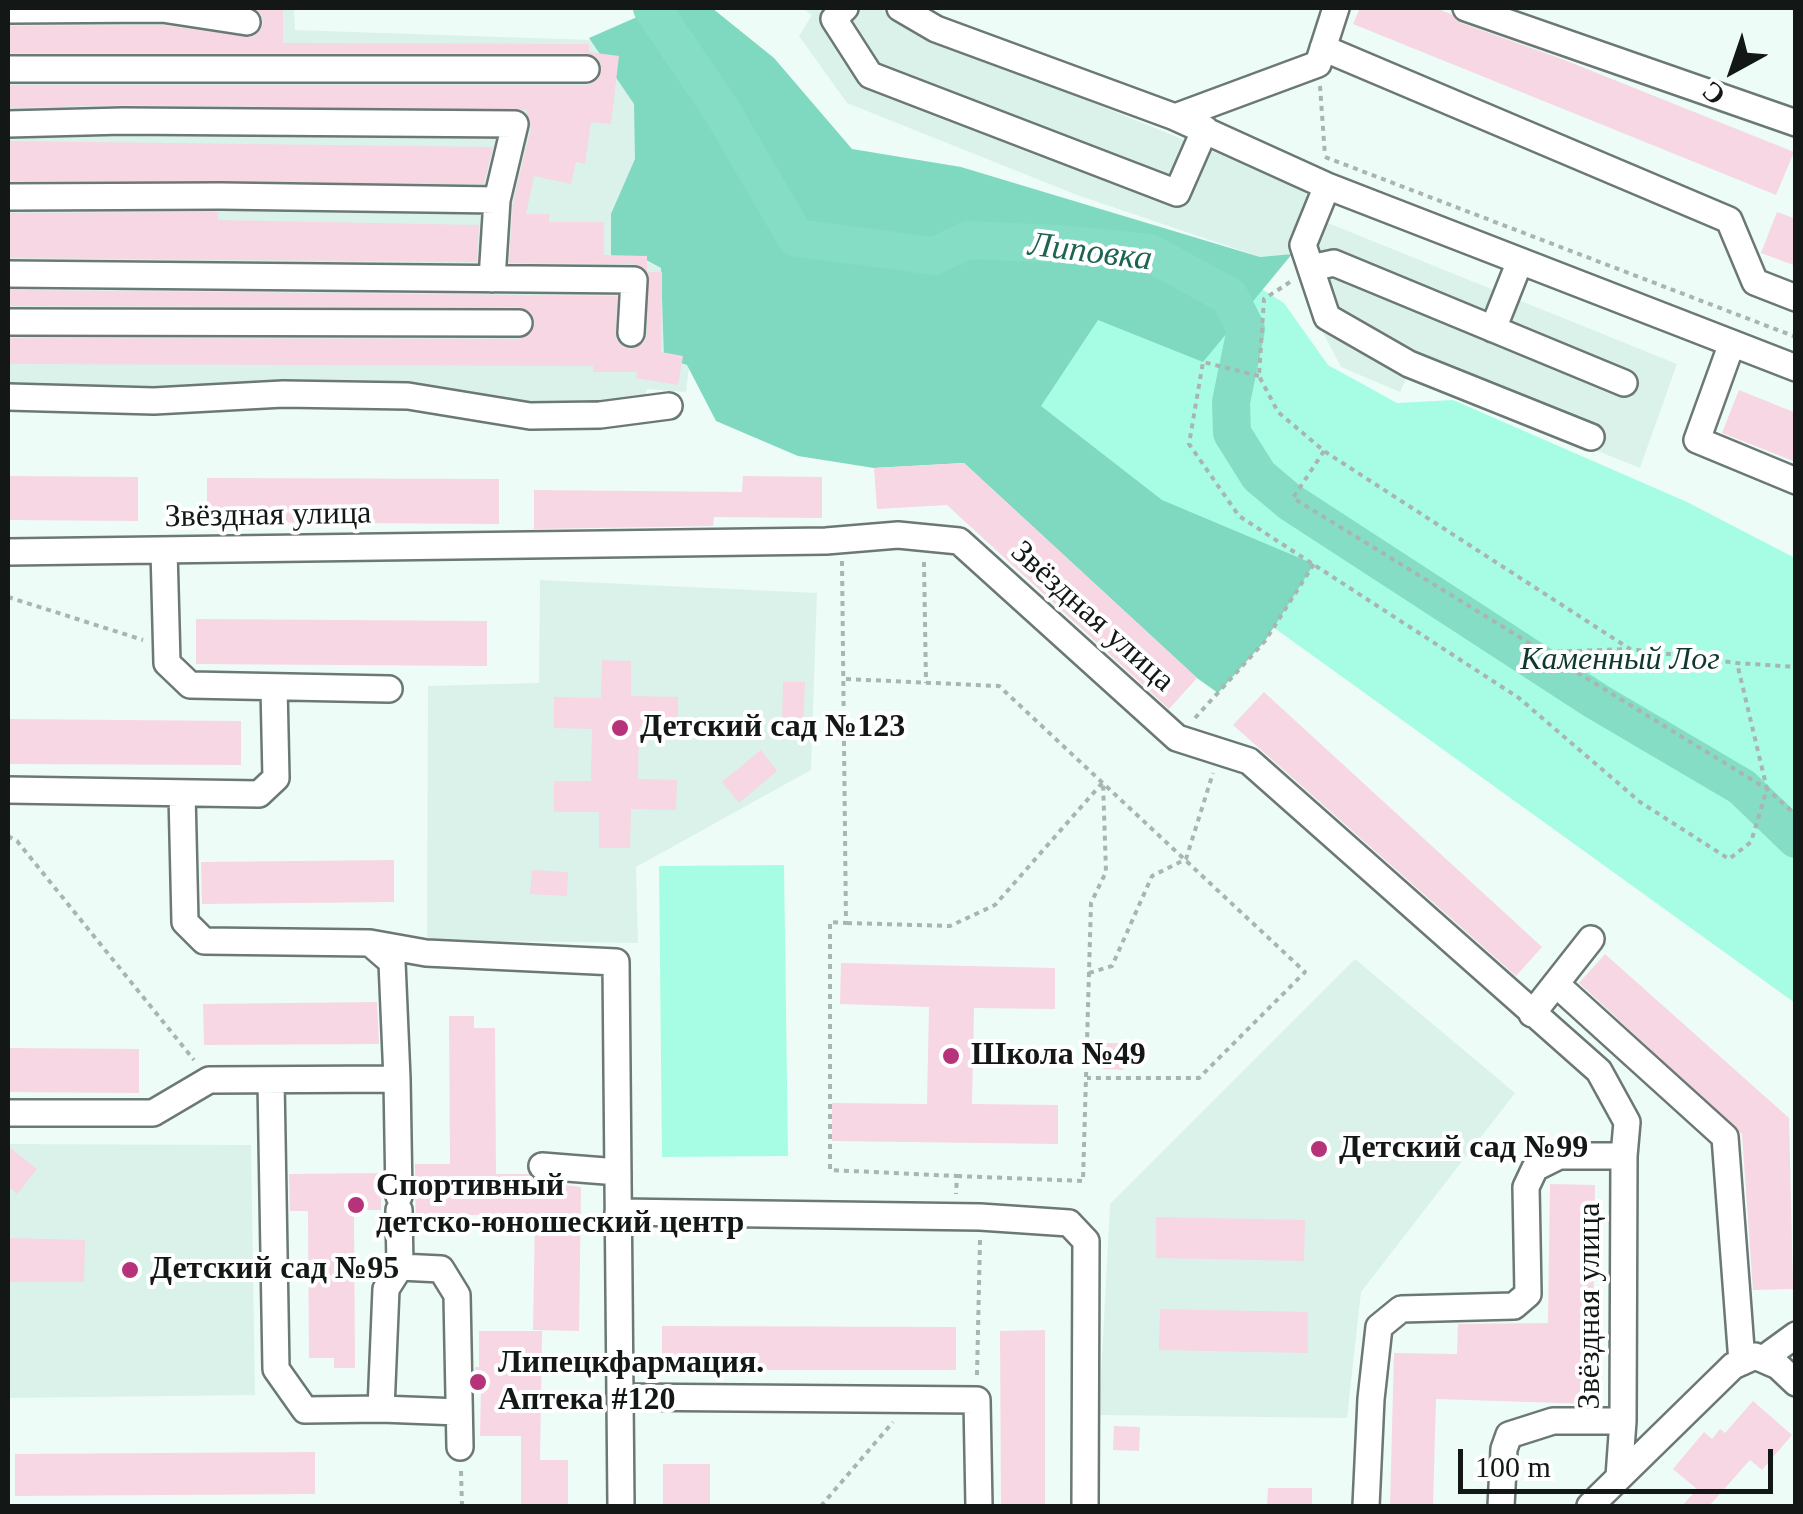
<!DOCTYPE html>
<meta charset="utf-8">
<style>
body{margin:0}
#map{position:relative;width:1803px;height:1514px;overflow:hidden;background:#eefcf7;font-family:Georgia,serif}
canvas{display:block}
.frame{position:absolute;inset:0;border:10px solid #131816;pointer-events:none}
.north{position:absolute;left:1683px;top:20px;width:100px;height:100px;-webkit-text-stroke:8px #fff;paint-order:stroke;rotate:220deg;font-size:28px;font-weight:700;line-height:40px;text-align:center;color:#131816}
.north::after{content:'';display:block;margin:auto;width:35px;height:45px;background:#131816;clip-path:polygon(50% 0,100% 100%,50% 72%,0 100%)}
.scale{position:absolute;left:1458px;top:1449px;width:315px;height:45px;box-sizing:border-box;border:5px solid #131816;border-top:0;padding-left:12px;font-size:30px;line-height:35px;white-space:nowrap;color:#131816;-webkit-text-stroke:8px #fff;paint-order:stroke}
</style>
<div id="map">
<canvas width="1803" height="1514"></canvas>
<div class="frame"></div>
<div class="north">С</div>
<div class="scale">100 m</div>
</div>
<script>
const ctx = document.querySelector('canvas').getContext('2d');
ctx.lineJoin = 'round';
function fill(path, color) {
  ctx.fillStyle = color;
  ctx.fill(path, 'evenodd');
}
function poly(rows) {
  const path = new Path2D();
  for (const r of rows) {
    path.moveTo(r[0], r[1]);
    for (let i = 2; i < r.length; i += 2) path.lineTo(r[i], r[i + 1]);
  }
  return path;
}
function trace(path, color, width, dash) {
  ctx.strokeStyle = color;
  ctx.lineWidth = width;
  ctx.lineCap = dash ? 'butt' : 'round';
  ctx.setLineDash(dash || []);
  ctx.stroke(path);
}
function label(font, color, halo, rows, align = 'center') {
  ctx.font = font + ' Georgia,serif';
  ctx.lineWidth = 8;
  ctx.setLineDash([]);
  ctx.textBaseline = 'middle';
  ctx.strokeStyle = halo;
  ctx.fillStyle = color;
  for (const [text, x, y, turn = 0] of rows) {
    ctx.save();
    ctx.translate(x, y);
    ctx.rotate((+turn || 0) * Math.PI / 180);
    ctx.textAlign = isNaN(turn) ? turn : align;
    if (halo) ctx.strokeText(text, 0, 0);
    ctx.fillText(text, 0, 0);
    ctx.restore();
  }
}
fill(poly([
 [8,8,294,8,295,30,591,40,636,106,646,261,663,269,666,359,689,366,686,392,647,389,642,409,8,399],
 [802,8,879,8,915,31,1291,183,1313,199,1328,223,1677,364,1640,468,1408,375,1400,392,1341,367,1308,304,1292,254,1260,257,1077,195,847,103,799,36,812,15],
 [540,580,817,593,811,770,636,867,638,943,427,940,428,686,539,683],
 [1355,959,1515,1093,1361,1292,1347,1418,1099,1415,1110,1204],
 [8,1144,251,1145,255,1395,8,1398]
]), '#dbf2ea');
fill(poly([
 [1201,251,1284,303,1328,365,1397,403,1453,400,1687,502,1795,558,1795,1003,1062,475,1015,375],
 [784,865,788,1156,662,1157,659,866]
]), '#a7fde4');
fill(poly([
 [652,8,712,8,774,58,852,149,961,167,1260,257,1292,254,1203,362,1098,320,1041,406,1162,500,1314,564,1265,641,1218,693,1197,678,964,463,874,468,798,456,716,421,687,365,664,358,661,268,644,259,611,259,611,214,635,159,634,104,589,38,653,10]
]), '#7fd8c0');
trace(poly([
 [652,8,722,111,796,238,935,256,968,240,1061,244,1150,253,1229,296,1246,329,1231,402,1232,433,1259,476,1290,502,1596,701,1742,787,1796,839]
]), '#84ddc4', 38);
fill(poly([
 [253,8,283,8,283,43,589,44,589,52,619,56,611,124,591,122,585,164,576,162,571,184,534,176,526,214,549,214,549,222,604,222,604,255,647,256,647,271,634,264,509,263,513,202,531,128,526,110,123,105,8,108,8,85,586,85,595,82,602,70,599,60,586,53,8,53,8,26,161,25,252,37,260,31,263,23,262,15],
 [1360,8,1435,8,1451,14,1461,23,1562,59,1794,152,1776,195,1353,24],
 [8,141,493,147,484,184,8,181],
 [218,212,218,220,479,225,477,262,8,258,8,213],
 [1777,212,1796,219,1796,266,1761,253],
 [648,272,662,272,661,352,683,356,678,385,636,378,637,372,593,372,593,366,8,364,8,338,519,339,528,336,535,324,532,314,519,307,8,306,8,290,617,296,616,339,623,347,631,349,644,343,647,335],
 [1739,390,1796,413,1796,462,1722,433],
 [964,463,1197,678,1169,709,947,505,877,509,874,468],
 [8,476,138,477,138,521,8,520],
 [743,476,822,477,822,518,714,517,713,526,534,529,534,490,742,492],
 [207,478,499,479,499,524,207,522],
 [196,619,487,621,487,666,196,664],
 [602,660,631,661,631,696,678,697,678,728,639,727,638,779,677,780,676,810,631,809,630,848,599,848,599,812,554,812,554,781,591,781,592,729,554,728,554,697,601,698],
 [783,682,805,682,803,724,782,724],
 [1264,692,1542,947,1516,976,1233,725],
 [8,719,241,721,241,765,8,764],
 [761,750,777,771,739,803,722,782],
 [394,860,394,902,202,904,201,862],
 [532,870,568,872,567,896,530,894],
 [1605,954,1789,1118,1793,1289,1753,1290,1742,1134,1579,983],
 [841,963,1055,968,1055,1009,974,1008,972,1104,1058,1105,1058,1144,832,1141,832,1103,927,1104,929,1007,840,1004],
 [377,1002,379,1044,204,1045,203,1004],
 [449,1016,474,1016,474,1028,495,1028,496,1174,528,1174,540,1182,581,1187,579,1331,533,1330,535,1215,458,1215,458,1233,416,1233,415,1164,450,1164],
 [1104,1043,1124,1043,1123,1070,1103,1069],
 [8,1048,139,1049,139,1093,8,1092],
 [8,1146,37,1169,17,1194,8,1186],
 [381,1173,381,1210,354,1210,355,1368,334,1368,334,1358,309,1358,308,1211,290,1211,289,1174],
 [1550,1184,1595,1185,1592,1404,1436,1399,1433,1506,1390,1506,1394,1353,1457,1354,1458,1324,1548,1323],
 [1156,1217,1305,1220,1304,1261,1156,1258],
 [8,1238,85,1240,84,1282,8,1282],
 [1160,1309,1308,1312,1308,1353,1159,1350],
 [662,1326,956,1327,956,1370,662,1370],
 [1045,1330,1045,1506,1001,1506,1000,1331],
 [479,1331,542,1331,540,1460,568,1460,568,1506,521,1506,521,1436,480,1436,481,1386,475,1386,475,1367,479,1367],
 [1753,1401,1792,1435,1762,1470,1750,1460,1709,1506,1682,1506,1697,1489,1673,1469,1704,1432,1712,1439,1720,1429,1725,1433],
 [1114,1426,1140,1427,1139,1451,1113,1450],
 [315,1452,315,1494,15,1496,15,1454],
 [663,1464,710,1464,710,1506,663,1506],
 [1268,1488,1312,1488,1312,1506,1267,1506]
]), '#f6d7e3');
const minor = poly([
 [845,8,834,19,870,75,1177,193,1205,129],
 [900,8,936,29,1175,117,1327,186,1796,368],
 [1466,8,1796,123],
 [8,10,162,9,247,22],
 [1323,48,1729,220,1755,282,1796,298],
 [8,69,586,69],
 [1175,117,1318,64,1336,8],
 [8,124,123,121,515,124,497,200,221,196,8,197],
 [1327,186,1303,245,1327,317,1409,364,1591,437],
 [1311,268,1334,263,1624,383],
 [8,274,634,280,631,333],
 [492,279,497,200],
 [8,322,519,323],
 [1493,329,1520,261],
 [1732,343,1697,440,1796,481],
 [8,397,154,401,283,394,408,396,530,416,600,415,669,406],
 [164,550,167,663,190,685,389,689],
 [8,552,826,541,898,535,959,541,1177,738,1249,761,1599,1071,1627,1122,1624,1156,1623,1421,1619,1477],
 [8,790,259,794,276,778,274,687],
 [182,793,185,922,204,941,370,943,392,962,397,1079],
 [370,943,426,953,616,962,621,1506],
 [1556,984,1725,1137,1742,1362],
 [1532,1014,1591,939],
 [271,1081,276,1369,305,1410,381,1409,386,1289,400,1267,399,1210],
 [8,1113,153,1113,209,1080,397,1079,399,1196],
 [542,1166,618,1172],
 [618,1212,980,1217,1069,1223,1086,1241,1085,1506],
 [400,1267,441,1269,457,1295,460,1447],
 [1763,1359,1796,1335],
 [620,1397,977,1400,979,1506],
 [381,1409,459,1412],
 [1366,1506,1371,1399,1379,1327,1401,1309,1514,1306,1528,1294,1526,1187,1535,1168,1559,1156,1624,1156],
 [1501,1506,1504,1449,1509,1435,1553,1421,1623,1421],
 [1590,1506,1733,1366,1755,1356,1778,1366,1796,1383]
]);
trace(minor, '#6b7873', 30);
trace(poly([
 [1320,86,1325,156],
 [1325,157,1796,337],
 [1290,282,1264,299,1259,376,1278,412,1324,451,1630,649,1737,663,1796,667],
 [1259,376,1203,362,1189,444,1239,516,1519,698,1640,802,1729,859,1751,842,1767,789,1737,663],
 [1324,451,1293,498,1767,789,1796,815],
 [842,561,846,923,830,922,830,1170,957,1176,956,1194],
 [924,562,926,683],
 [8,597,143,640],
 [1547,652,1627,649],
 [846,679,999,686,1305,972,1199,1078,1087,1078],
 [1195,718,1265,641,1314,564],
 [8,836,17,841,194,1060],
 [847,923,950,926,995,905,1103,782,1106,872,1091,903,1083,1181,957,1176],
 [1089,973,1112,966,1152,876,1186,859,1213,773],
 [977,1375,980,1240],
 [461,1471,462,1506],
 [821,1506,893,1422]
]), '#a9b5b0', 4, [5, 5]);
trace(minor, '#fff', 25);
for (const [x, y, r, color] of [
 [620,728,10,"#b73379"],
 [951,1056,10,"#b73379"],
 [1319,1149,10,"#b73379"],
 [356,1205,10,"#b73379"],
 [130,1270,10,"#b73379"],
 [478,1382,10,"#b73379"]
]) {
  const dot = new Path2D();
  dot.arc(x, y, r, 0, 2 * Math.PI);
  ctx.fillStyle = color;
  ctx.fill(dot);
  trace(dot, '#fff', 4);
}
label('32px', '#131816', '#fff', [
 ["Звёздная улица",268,516,-1],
 ["Звёздная улица",1092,617,42],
 ["Звёздная улица",1591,1306,-90]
]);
label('italic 32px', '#0e382e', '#fff', [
 ["Каменный Лог",1620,661]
]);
label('bold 32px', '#131816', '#fff', [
 ["Детский сад №123",640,728],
 ["Школа №49",971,1056],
 ["Детский сад №99",1339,1149],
 ["Спортивный",376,1187],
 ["детско-юношеский центр",376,1224],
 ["Детский сад №95",150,1270],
 ["Липецкфармация.",498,1364],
 ["Аптека #120",498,1401]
], 'left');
label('italic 35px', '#1d6453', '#fff', [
 ["Липовка",1090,253,7]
]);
</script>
